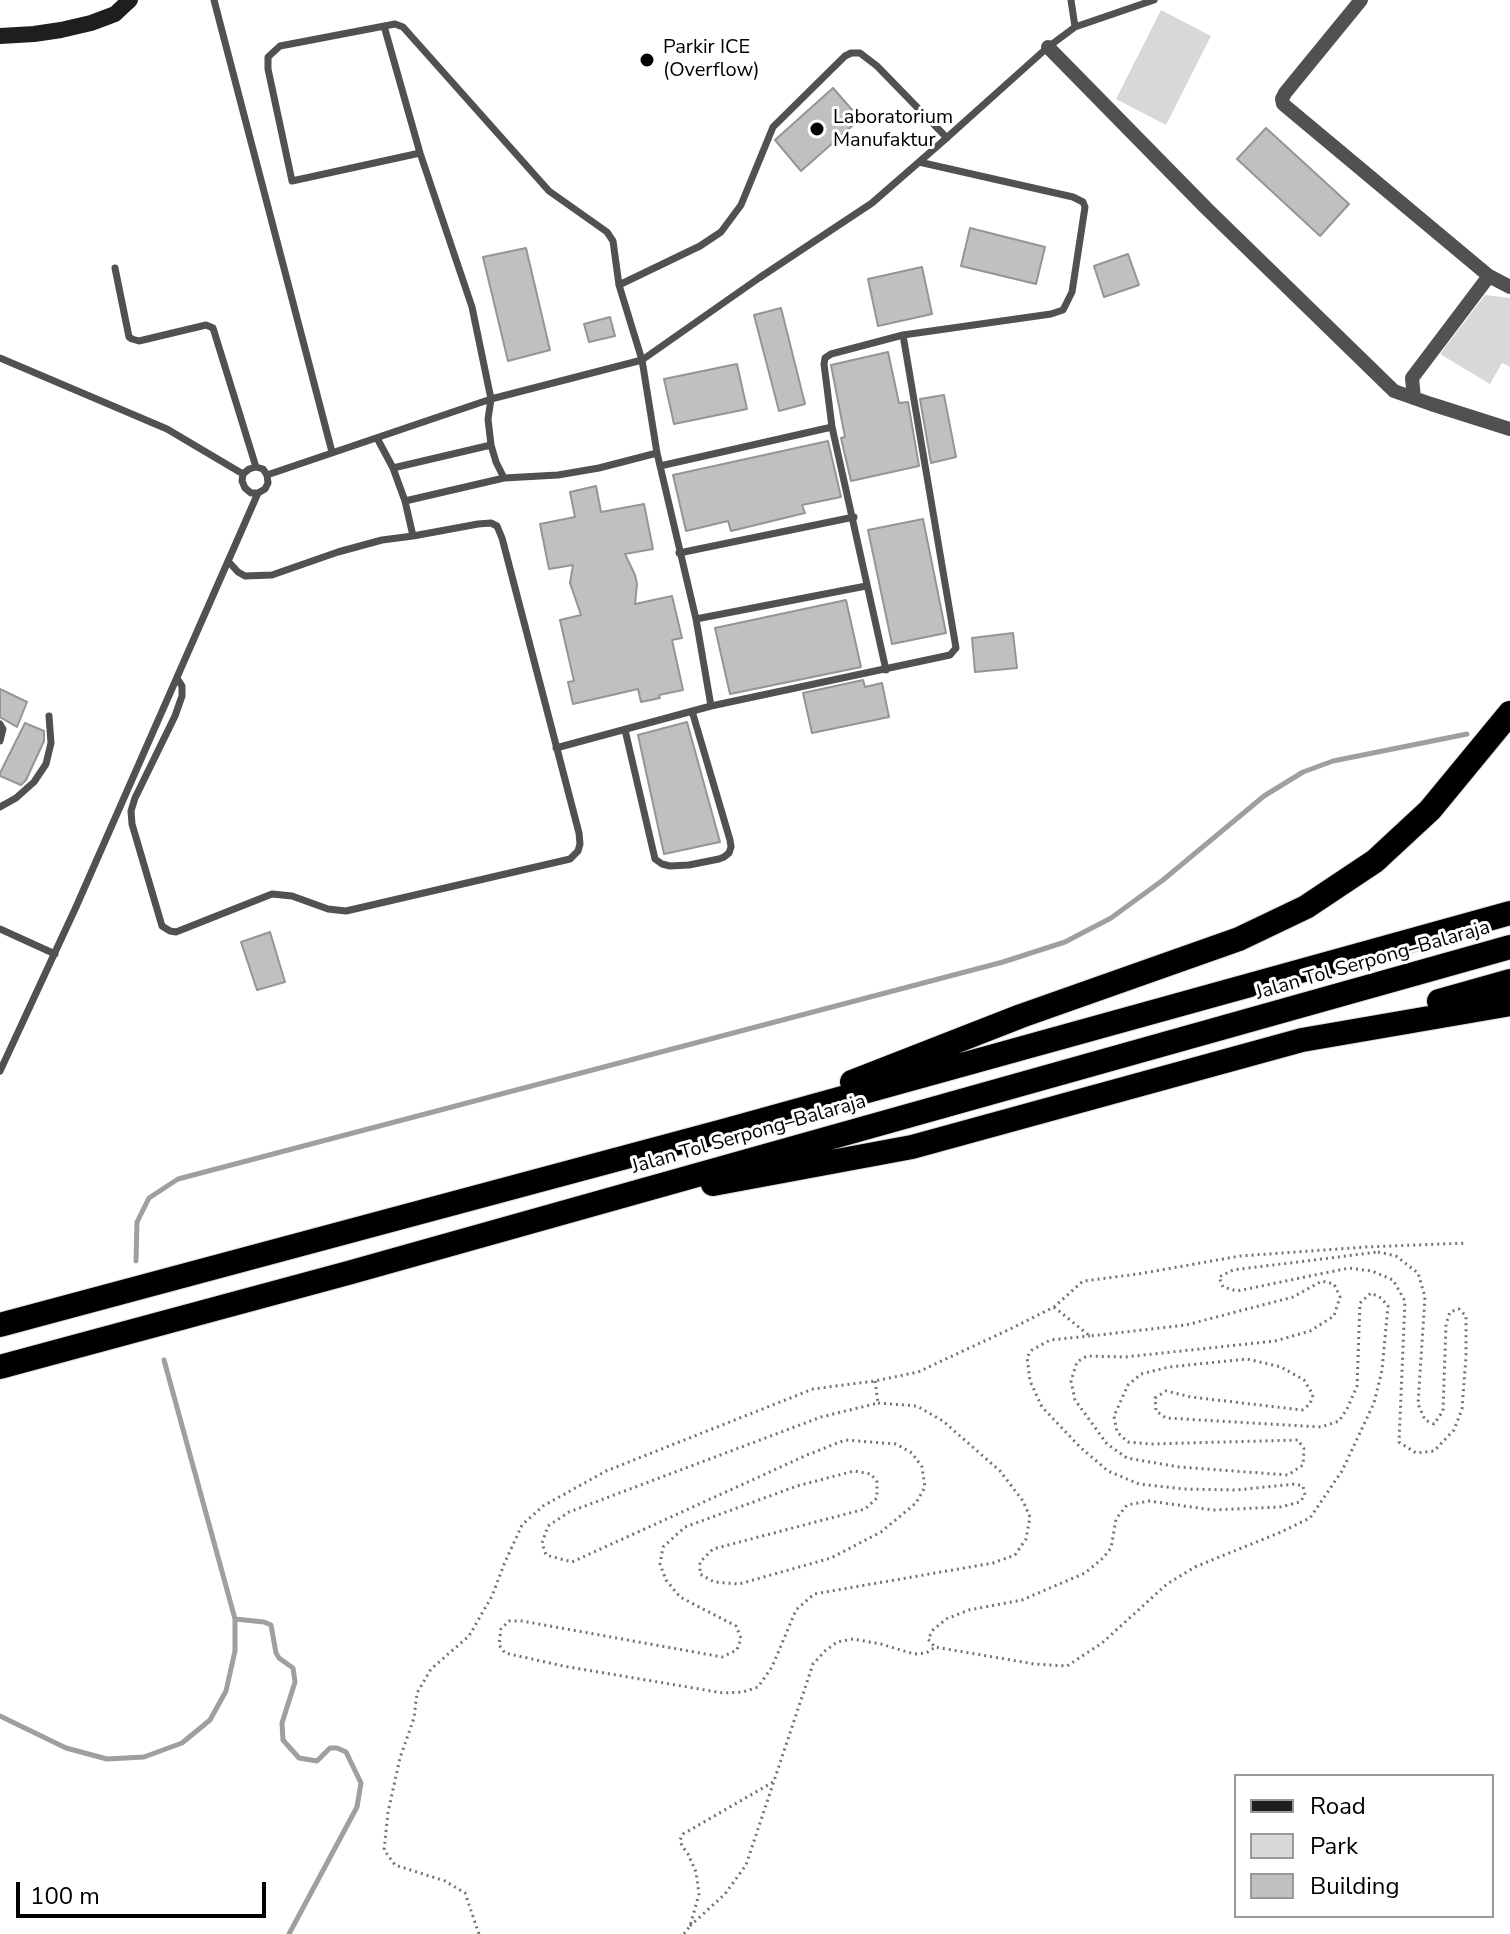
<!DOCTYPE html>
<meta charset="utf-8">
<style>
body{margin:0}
#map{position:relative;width:1510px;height:1934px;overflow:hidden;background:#fff;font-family:"Nunito Sans",sans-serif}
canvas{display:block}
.legend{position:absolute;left:1234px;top:1774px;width:260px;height:144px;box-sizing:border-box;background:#fff;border:2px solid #999;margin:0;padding:10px 14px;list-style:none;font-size:24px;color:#000}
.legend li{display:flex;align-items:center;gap:16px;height:40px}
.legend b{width:40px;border:2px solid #999}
.scale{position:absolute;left:16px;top:1882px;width:250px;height:36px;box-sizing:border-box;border:4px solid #000;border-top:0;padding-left:10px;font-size:24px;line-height:28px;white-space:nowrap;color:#000;-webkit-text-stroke:6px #fff;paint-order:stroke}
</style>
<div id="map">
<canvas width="1510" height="1934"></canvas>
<ul class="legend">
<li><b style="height:10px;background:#1e1e1e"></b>Road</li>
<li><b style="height:22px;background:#d8d8d8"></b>Park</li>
<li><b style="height:22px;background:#c0c0c0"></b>Building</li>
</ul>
<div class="scale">100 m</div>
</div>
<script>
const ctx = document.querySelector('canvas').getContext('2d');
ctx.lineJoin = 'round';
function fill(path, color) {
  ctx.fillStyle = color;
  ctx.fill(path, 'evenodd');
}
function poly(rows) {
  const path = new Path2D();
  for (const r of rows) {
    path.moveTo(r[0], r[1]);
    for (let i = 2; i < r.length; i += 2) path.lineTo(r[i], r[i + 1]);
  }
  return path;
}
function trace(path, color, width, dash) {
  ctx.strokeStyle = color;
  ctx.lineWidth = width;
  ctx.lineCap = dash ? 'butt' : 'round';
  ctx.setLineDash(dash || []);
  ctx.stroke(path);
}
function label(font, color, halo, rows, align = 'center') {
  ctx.font = font + ' "Nunito Sans",sans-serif';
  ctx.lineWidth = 6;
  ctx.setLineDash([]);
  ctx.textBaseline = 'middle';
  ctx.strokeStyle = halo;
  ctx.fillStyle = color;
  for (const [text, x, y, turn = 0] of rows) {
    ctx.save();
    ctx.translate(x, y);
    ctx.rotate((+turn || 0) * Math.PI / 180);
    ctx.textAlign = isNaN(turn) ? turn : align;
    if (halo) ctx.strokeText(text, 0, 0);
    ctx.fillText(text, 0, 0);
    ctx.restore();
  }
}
fill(poly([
 [1161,10,1211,36,1166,125,1116,99],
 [1485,295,1510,298,1510,367,1502,363,1490,384,1440,354]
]), '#d8d8d8');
trace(poly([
 [136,1261,137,1222,149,1198,178,1179,1003,962,1065,942,1111,918,1163,880,1264,796,1303,772,1333,761,1467,734],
 [235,1619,264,1622,271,1625,276,1653,279,1658,293,1668,295,1682,282,1723,283,1740,299,1758,317,1761,330,1748,337,1748,346,1752,361,1783,357,1807,289,1934],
 [0,1716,66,1748,107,1759,144,1757,182,1743,210,1720,226,1691,235,1651,235,1619,164,1360]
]), '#9f9f9f', 5);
const building = poly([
 [833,88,860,119,801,171,775,140,833,88],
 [1266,128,1349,204,1320,236,1237,159,1266,128],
 [970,228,1045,247,1036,284,961,266,970,228],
 [526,248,550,350,508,361,483,257,526,248],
 [1128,254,1139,285,1104,297,1094,266,1128,254],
 [922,267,932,314,878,326,868,279,922,267],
 [781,308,805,404,779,411,754,315,781,308],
 [610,317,615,336,589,342,584,324,610,317],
 [888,352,899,403,908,402,919,466,851,481,841,438,845,437,831,365,888,352],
 [737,364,747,409,674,424,664,379,737,364],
 [944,395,956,457,931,463,920,399,944,395],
 [828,441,841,497,802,505,805,513,731,531,728,521,686,531,673,475,828,441],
 [596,486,601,512,644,504,653,549,625,554,635,575,637,584,635,604,672,596,682,638,672,640,683,690,659,695,660,698,641,702,638,689,573,704,568,682,574,681,560,620,581,615,570,583,573,565,549,569,540,524,575,517,570,492,596,486],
 [923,519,946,633,892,644,868,530,923,519],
 [846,600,861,667,730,694,715,628,846,600],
 [1013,633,1017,668,975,672,972,638,1013,633],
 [863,680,865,687,882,683,889,717,812,733,803,693,863,680],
 [0,689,27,702,17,727,0,717,0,689],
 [687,722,720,842,664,854,638,735,687,722],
 [25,723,44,731,44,741,26,780,21,785,0,776,0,773,25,723],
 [270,932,285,982,257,990,241,942,270,932]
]);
fill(building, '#c0c0c0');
trace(building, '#959595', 2);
const highway = poly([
 [1439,1001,1510,981],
 [852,1082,1021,1016,1239,939,1306,907,1375,861,1430,810,1510,713],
 [713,1184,912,1147,1302,1040,1510,1004],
 [0,1325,723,1131,1510,913],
 [0,1367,348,1273,1510,947]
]);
trace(highway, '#dbdbdb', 26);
trace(poly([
 [1378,1252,1396,1256,1418,1273,1425,1297,1418,1404,1425,1420,1434,1424,1443,1411,1446,1324,1450,1312,1459,1309,1466,1316,1466,1357,1462,1409,1454,1430,1434,1451,1416,1453,1399,1442,1405,1301,1393,1280,1372,1271,1349,1268,1237,1291,1223,1287,1219,1277,1233,1270,1378,1252],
 [1054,1307,1090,1336,1186,1325,1293,1297,1322,1281,1334,1284,1340,1297,1334,1316,1310,1331,1275,1341,1125,1357,1087,1356,1077,1362,1071,1381,1075,1400,1107,1444,1127,1458,1179,1467,1288,1475,1303,1465,1304,1449,1298,1440,1150,1444,1128,1442,1117,1432,1114,1416,1128,1385,1141,1374,1169,1367,1247,1359,1281,1367,1304,1380,1313,1395,1310,1404,1302,1410,1191,1397,1166,1391,1155,1398,1156,1411,1166,1418,1321,1427,1339,1421,1347,1409,1357,1386,1360,1303,1371,1293,1381,1298,1388,1306,1382,1370,1374,1403,1342,1471,1310,1518,1281,1532,1195,1567,1167,1584,1102,1643,1067,1666,1034,1664,935,1647,928,1639,933,1630,946,1619,969,1610,1022,1600,1085,1573,1103,1558,1111,1548,1116,1519,1127,1505,1149,1501,1213,1510,1280,1507,1300,1502,1305,1495,1303,1486,1295,1484,1236,1490,1184,1489,1139,1484,1108,1471,1080,1447,1042,1407,1030,1381,1027,1357,1032,1350,1050,1340,1090,1336],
 [875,1381,878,1403],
 [878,1403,917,1406,943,1421,1000,1471,1023,1501,1030,1517,1026,1539,1015,1555,993,1563,814,1594,796,1610,772,1667,758,1687,743,1692,723,1693,563,1666,505,1653,499,1645,501,1629,509,1621,522,1621,722,1657,737,1650,741,1638,736,1626,680,1597,666,1580,660,1564,663,1547,685,1527,797,1486,854,1471,871,1474,877,1482,877,1498,865,1509,713,1549,700,1562,700,1574,714,1582,739,1584,831,1558,881,1532,916,1503,925,1487,922,1467,912,1453,896,1444,845,1440,807,1455,572,1562,546,1555,542,1543,548,1526,569,1512,821,1417,878,1403],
 [690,1926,725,1894,746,1865,813,1664,825,1651,837,1642,853,1639,881,1644,914,1654,926,1653,934,1648],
 [479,1934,465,1893,445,1881,395,1865,384,1850,388,1812,400,1758,414,1718,417,1693,431,1669,469,1636,492,1596,505,1562,522,1525,543,1506,606,1471,813,1389,875,1381,918,1372,1008,1330,1054,1307,1083,1281,1138,1274,1240,1256,1366,1247,1467,1243],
 [684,1934,690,1926,699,1894,696,1872,688,1854,682,1846,680,1840,683,1834,775,1781]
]), '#737373', 3, [2, 4]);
trace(poly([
 [214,0,332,452],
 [1071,0,1075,27],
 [384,26,420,153,472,307,491,399,488,419,491,445,496,462,504,478],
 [420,153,292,181,268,69,268,57,280,46,395,24,403,27,549,191,607,232,613,241,619,285,642,360,657,453,696,619,711,706,950,655,956,648,903,335,1051,314,1063,310,1072,292,1085,207,1083,202,1073,197,919,162],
 [115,268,129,337,132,339,139,341,206,325,213,328,256,467],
 [619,285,700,246,721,232,741,205,773,127,845,56,851,53,860,53,877,66,947,138],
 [0,358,167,429,243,474],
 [832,427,886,670],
 [377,438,393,468,405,501,504,478,558,475,599,468,657,453],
 [660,466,832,427,824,364,825,358,831,354,903,335],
 [393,468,491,445],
 [267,475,491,399,642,360,759,278,872,203,942,142,1048,47,1067,33,1075,27,1154,0],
 [405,501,413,536],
 [679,553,854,517],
 [696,619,866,586],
 [177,678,182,686,182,696,175,716,135,798,131,811,132,824,162,926,170,931,176,932,272,894,292,896,328,909,346,911,570,859,578,851,580,844,579,833,502,538,497,526,491,523,478,524,413,536,382,540,338,552,272,575,245,576,238,572,228,561],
 [0,724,3,729,0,741],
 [625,730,655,859,662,864,670,866,689,865,719,859,724,857,729,853,731,847,730,840,692,711],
 [556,748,711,706],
 [0,807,16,798,34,782,46,764,51,743,49,716],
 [0,929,55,954],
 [0,1071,76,907,258,493,265,489,268,483,267,475,263,469,256,467,249,469,243,474,242,481,245,488,251,493,258,493]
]), '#515151', 7);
trace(poly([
 [1361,0,1285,93,1282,99,1283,104,1489,276,1510,287],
 [1048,47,1206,208,1394,391,1431,404,1510,429],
 [1414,398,1412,378,1489,276]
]), '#515151', 14);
trace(poly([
 [0,36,34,34,61,30,91,23,115,14,130,0]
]), '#1e1e1e', 16);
trace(highway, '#000', 24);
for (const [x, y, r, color] of [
 [647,60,8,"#000"],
 [817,129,8,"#000"]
]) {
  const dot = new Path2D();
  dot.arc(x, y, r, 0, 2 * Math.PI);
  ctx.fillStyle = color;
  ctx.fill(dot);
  trace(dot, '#fff', 3);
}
label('20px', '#000', '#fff', [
 ["Parkir ICE",663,48],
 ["(Overflow)",663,71],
 ["Laboratorium",833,118],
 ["Manufaktur",833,141]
], 'left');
label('20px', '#000', '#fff', [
 ["Jalan Tol Serpong–Balaraja",1373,961,-16],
 ["Jalan Tol Serpong–Balaraja",749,1135,-16]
]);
</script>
